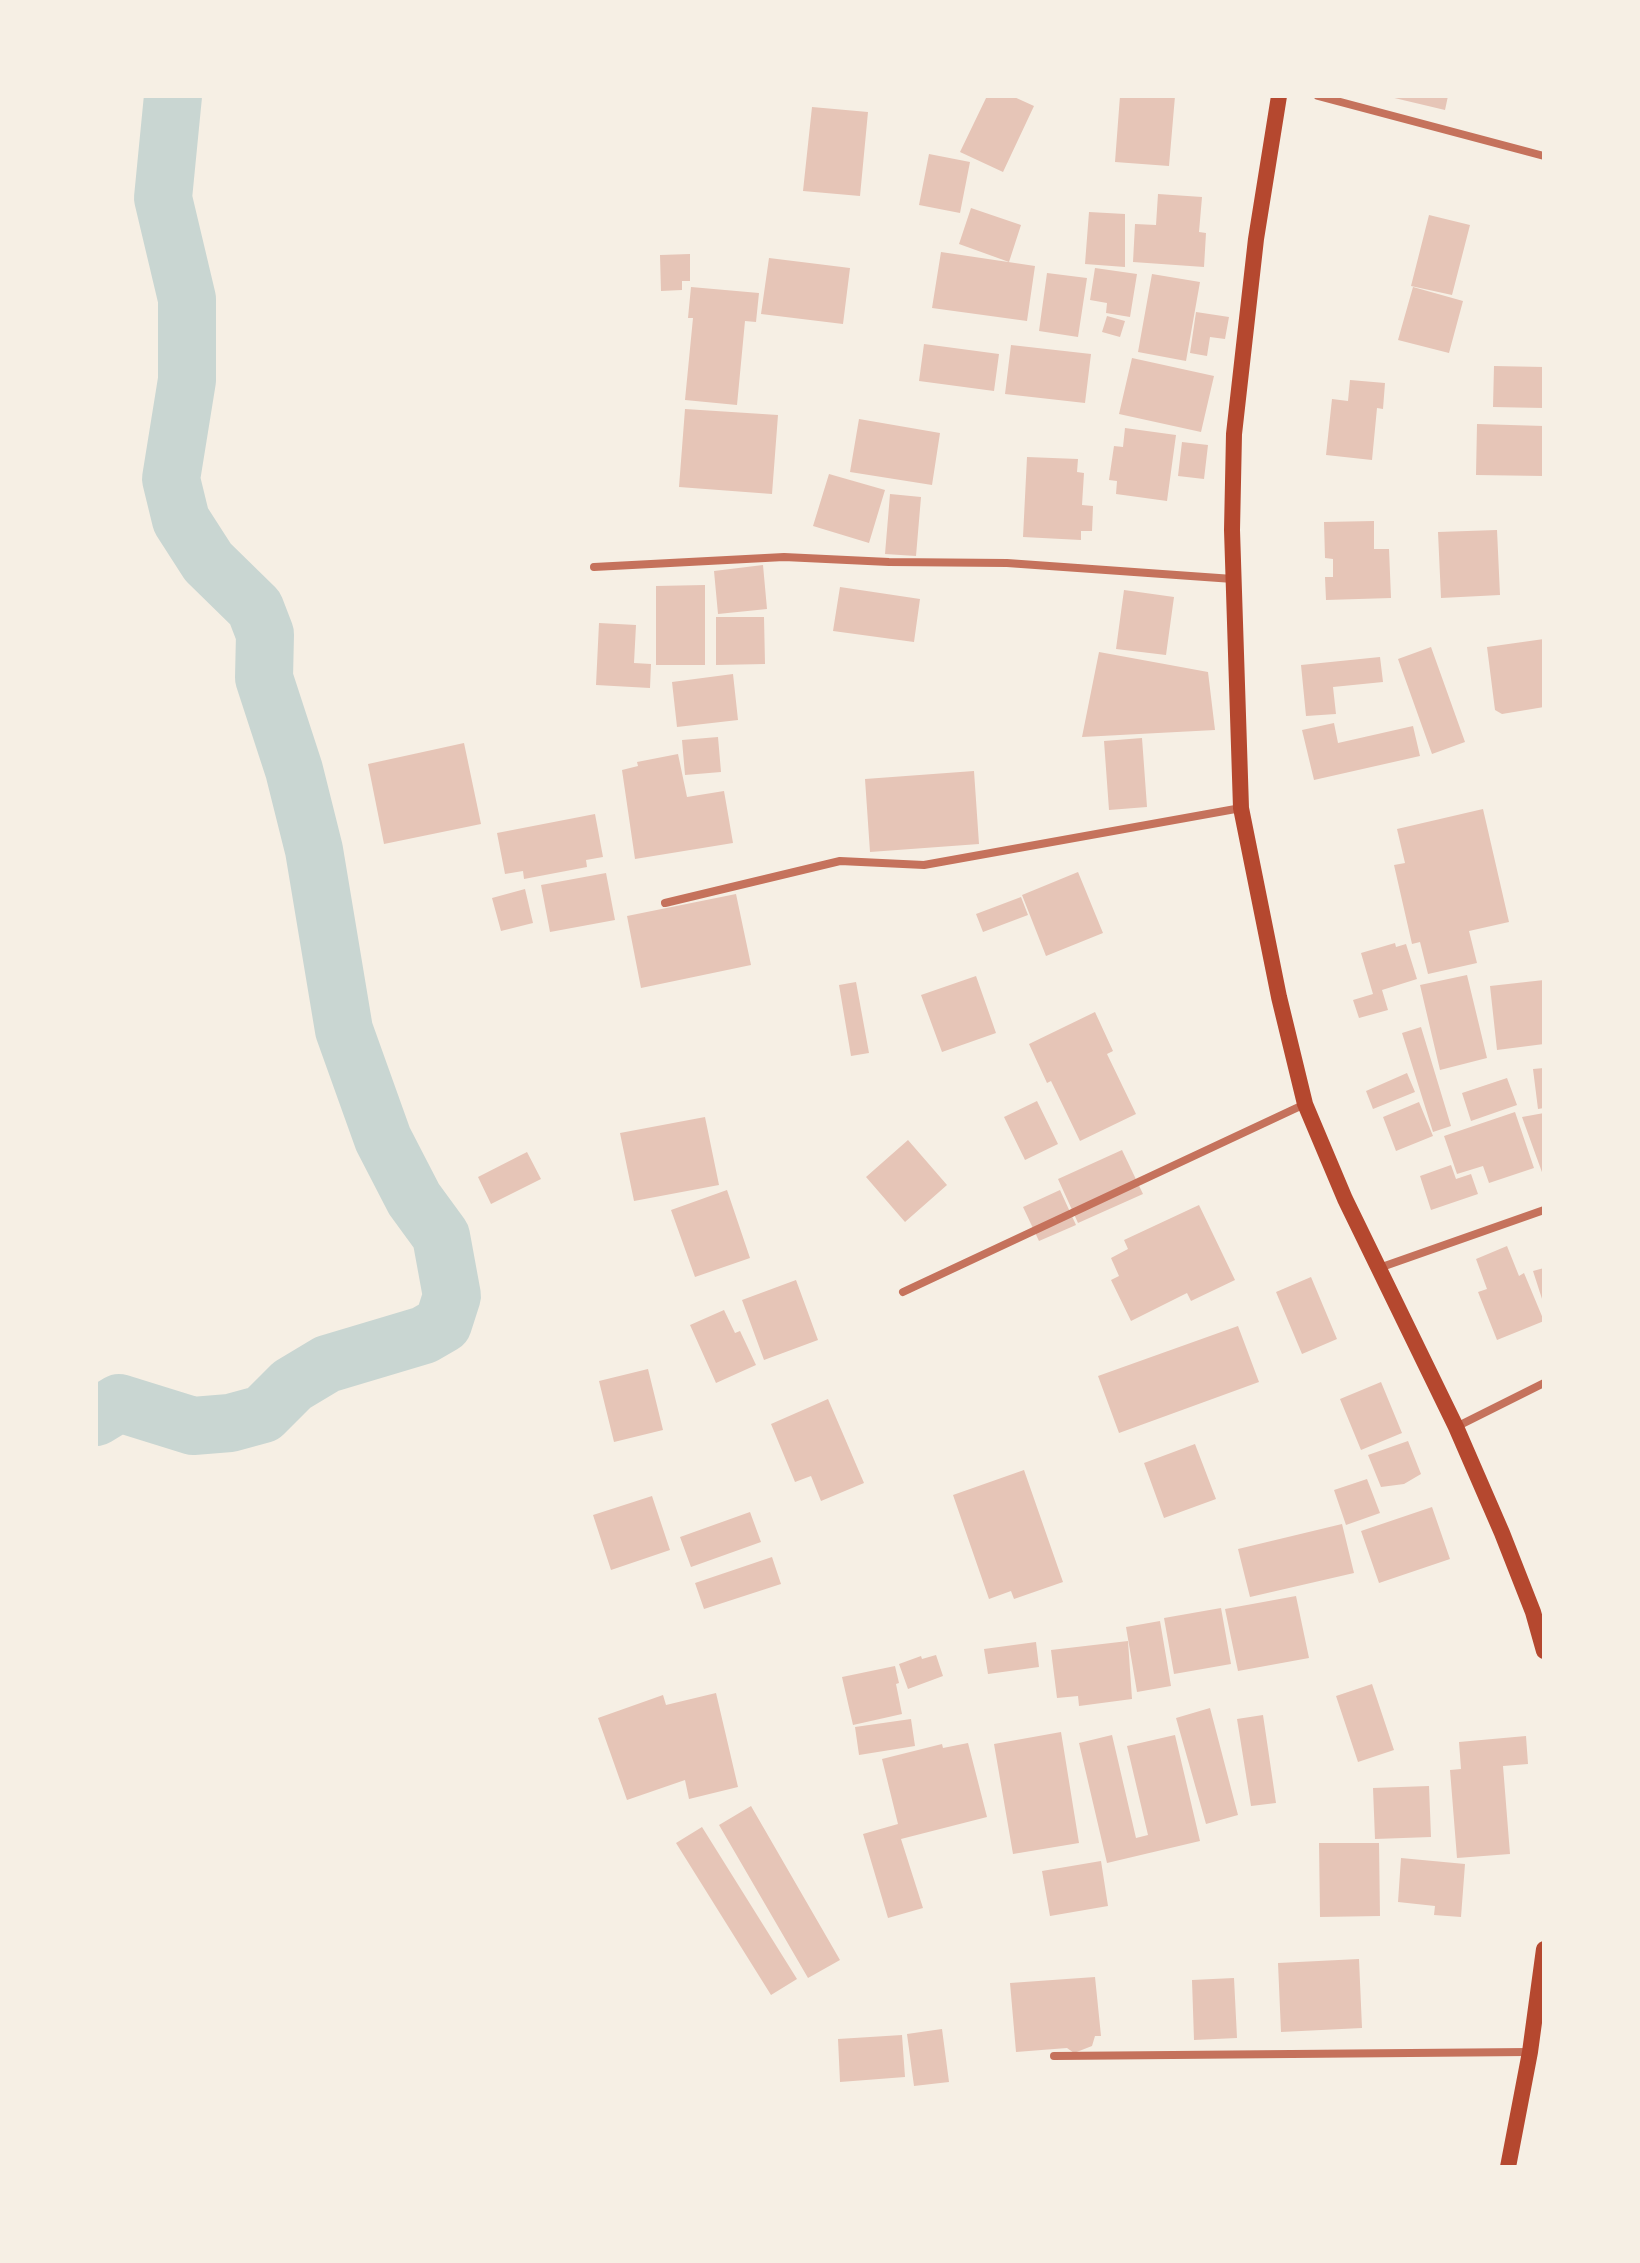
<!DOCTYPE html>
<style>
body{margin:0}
#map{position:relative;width:1640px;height:2263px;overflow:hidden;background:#f6efe4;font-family:"Libre Baskerville",serif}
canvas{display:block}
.frame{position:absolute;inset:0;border:98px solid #f6efe4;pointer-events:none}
</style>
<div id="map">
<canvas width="1640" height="2263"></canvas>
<div class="frame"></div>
</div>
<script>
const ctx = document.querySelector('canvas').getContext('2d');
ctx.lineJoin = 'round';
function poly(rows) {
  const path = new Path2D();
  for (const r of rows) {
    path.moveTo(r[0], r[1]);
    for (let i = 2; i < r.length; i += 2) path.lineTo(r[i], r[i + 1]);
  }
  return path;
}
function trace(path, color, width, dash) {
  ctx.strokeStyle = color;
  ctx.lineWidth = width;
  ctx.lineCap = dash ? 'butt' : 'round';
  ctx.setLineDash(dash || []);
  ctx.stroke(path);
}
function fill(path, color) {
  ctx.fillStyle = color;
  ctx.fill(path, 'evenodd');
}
trace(poly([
 [96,1417,119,1403,193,1426,230,1423,263,1414,292,1385,327,1364,424,1335,443,1324,452,1296,441,1236,414,1199,383,1139,344,1030,314,850,294,770,264,678,265,634,255,608,208,562,181,520,171,479,187,380,187,299,163,198,173,96]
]), '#c9d6d2', 58);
fill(poly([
 [987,96,1012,96,1034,106,1003,172,960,152],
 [1120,96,1175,96,1169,166,1115,162],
 [1386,96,1448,96,1445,110],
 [812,107,868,112,860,196,803,191],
 [929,154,970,162,960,213,919,205],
 [1158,194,1202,197,1199,232,1206,233,1204,267,1133,262,1135,224,1156,225],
 [971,208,1021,225,1009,262,959,244],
 [1089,212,1125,214,1125,267,1085,264],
 [1429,215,1470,225,1452,295,1411,286],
 [941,252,1035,266,1027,321,932,308],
 [690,254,690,281,682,281,682,290,661,291,660,255],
 [769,258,850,268,843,324,761,314],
 [1095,268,1137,274,1130,317,1106,313,1107,303,1090,300],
 [1047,273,1087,278,1078,337,1039,331],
 [1152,274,1200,282,1186,361,1138,352],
 [691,287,759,293,756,322,745,321,737,405,685,400,693,318,688,318],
 [1413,287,1463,301,1449,353,1398,340],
 [1196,312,1229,317,1225,339,1210,337,1207,356,1190,353],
 [1107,316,1125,321,1120,337,1102,332],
 [924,344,999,354,994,391,919,381],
 [1011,345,1091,354,1085,403,1005,394],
 [1132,358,1214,376,1201,432,1119,414],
 [1494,366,1544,367,1544,408,1493,407],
 [1350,380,1385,383,1383,409,1377,408,1372,460,1326,455,1332,399,1348,401],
 [685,409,778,415,772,494,679,487],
 [859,419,940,433,932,485,850,472],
 [1477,424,1544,426,1544,476,1476,475],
 [1125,428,1176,435,1167,501,1116,494,1117,481,1109,480,1114,446,1123,447],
 [1182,442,1208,445,1204,479,1178,476],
 [1027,457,1078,459,1077,472,1084,473,1082,505,1093,506,1092,531,1081,531,1081,540,1023,537],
 [829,474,885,490,869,543,813,526],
 [890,494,921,497,916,556,885,554],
 [1374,521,1374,549,1389,549,1391,598,1326,600,1325,577,1333,577,1333,559,1325,558,1324,522],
 [1497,530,1500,595,1441,598,1438,532],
 [763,565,767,609,718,614,714,571],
 [705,585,705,665,656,665,656,586],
 [840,587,920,599,914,642,833,631],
 [1124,590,1174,597,1166,655,1116,649],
 [716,617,764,617,765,664,716,665],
 [599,623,636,625,634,663,651,664,650,688,596,685],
 [1544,639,1544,707,1502,714,1495,710,1487,647],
 [1431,647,1465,742,1432,754,1398,659],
 [1099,652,1208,672,1215,730,1082,737],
 [1380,657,1383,682,1333,687,1336,714,1306,716,1301,665],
 [733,674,738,720,677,727,672,682],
 [1334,723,1338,743,1413,726,1420,756,1314,780,1302,730],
 [718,737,721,772,685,775,682,740],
 [1142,738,1147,807,1109,810,1104,741],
 [464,743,481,824,384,844,368,764],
 [678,754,687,797,724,791,733,843,635,859,622,770,638,766,637,762],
 [974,771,979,844,870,852,865,779],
 [1483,809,1509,922,1469,931,1477,963,1428,974,1420,942,1412,944,1394,865,1405,863,1397,829],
 [595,814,603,857,586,860,587,867,524,879,523,871,505,874,497,833],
 [1078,872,1103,933,1046,956,1022,895],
 [606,873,615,920,550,932,541,885],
 [525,889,533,923,501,931,492,898],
 [736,894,751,965,641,988,627,916],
 [1021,897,1028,915,983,932,976,914],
 [1395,943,1396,947,1406,944,1417,979,1382,990,1388,1010,1359,1018,1353,1000,1373,994,1361,953],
 [1467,975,1487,1058,1440,1070,1420,985],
 [976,976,996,1033,942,1052,921,995],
 [1544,980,1544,1044,1497,1050,1490,986],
 [856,982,869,1053,851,1056,839,985],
 [1095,1012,1113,1051,1107,1054,1136,1114,1080,1141,1051,1081,1047,1083,1029,1044],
 [1421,1027,1451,1126,1433,1132,1402,1033],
 [1544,1068,1544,1108,1538,1109,1533,1069],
 [1407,1073,1415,1092,1373,1109,1366,1091],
 [1507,1078,1517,1105,1471,1121,1462,1093],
 [1037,1101,1058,1144,1025,1160,1004,1117],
 [1419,1102,1433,1136,1396,1151,1383,1117],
 [1515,1112,1534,1168,1489,1183,1483,1166,1457,1174,1444,1136],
 [1544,1113,1544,1175,1543,1175,1522,1117],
 [705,1117,719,1185,634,1201,620,1133],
 [908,1140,947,1185,905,1222,866,1177],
 [1122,1150,1143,1194,1078,1223,1058,1179],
 [527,1152,541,1179,491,1204,478,1177],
 [1451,1165,1456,1179,1471,1174,1478,1194,1431,1210,1420,1176],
 [727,1190,750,1258,695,1277,671,1210],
 [1060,1190,1076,1225,1039,1241,1023,1207],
 [1199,1205,1235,1280,1191,1301,1187,1293,1131,1321,1111,1280,1119,1276,1111,1258,1128,1249,1124,1240],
 [1507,1246,1519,1276,1524,1273,1544,1321,1497,1340,1478,1292,1487,1289,1476,1259],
 [1544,1268,1544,1302,1543,1302,1533,1271],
 [1311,1277,1337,1339,1302,1354,1276,1292],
 [796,1280,818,1340,764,1360,742,1300],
 [724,1310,735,1333,740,1331,756,1365,716,1383,690,1325],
 [1238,1326,1259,1382,1119,1433,1098,1376],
 [648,1369,663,1430,614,1442,599,1381],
 [1381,1382,1402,1433,1361,1450,1340,1399],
 [828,1399,864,1483,821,1501,811,1476,795,1482,771,1424],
 [1408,1441,1421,1474,1404,1484,1381,1487,1368,1455],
 [1195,1444,1216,1499,1164,1518,1144,1463],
 [1024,1470,1063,1582,1014,1599,1011,1591,989,1599,953,1495],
 [1367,1479,1380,1513,1346,1525,1334,1490],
 [652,1496,670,1550,611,1570,593,1515],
 [1432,1507,1450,1559,1379,1583,1361,1531],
 [750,1512,761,1542,691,1567,680,1537],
 [1342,1524,1354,1573,1250,1597,1238,1549],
 [772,1557,781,1584,704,1609,695,1583],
 [1296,1596,1309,1658,1238,1671,1225,1609],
 [1221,1608,1231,1664,1174,1674,1164,1618],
 [1160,1621,1171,1686,1137,1692,1126,1627],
 [1128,1641,1132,1699,1079,1706,1078,1696,1057,1698,1051,1650],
 [1036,1642,1039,1667,988,1674,984,1649],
 [936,1655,943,1676,908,1689,899,1664,921,1656,922,1659],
 [895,1666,899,1683,896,1684,902,1714,853,1725,842,1677],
 [1372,1684,1394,1750,1358,1762,1336,1696],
 [716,1693,738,1787,689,1799,685,1780,627,1800,598,1718,663,1695,666,1705],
 [1210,1708,1238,1815,1206,1824,1176,1718],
 [1263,1715,1276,1803,1251,1806,1237,1719],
 [911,1719,915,1746,859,1755,855,1727],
 [1061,1732,1079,1843,1013,1854,994,1744],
 [1112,1735,1136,1838,1148,1835,1127,1746,1175,1735,1200,1841,1107,1863,1079,1743],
 [1526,1736,1528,1764,1503,1766,1510,1854,1457,1858,1450,1770,1461,1769,1459,1742],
 [968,1743,987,1817,901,1839,923,1908,888,1918,863,1834,898,1824,882,1759,942,1744,943,1748],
 [1429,1786,1431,1837,1375,1839,1373,1788],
 [751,1806,840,1960,808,1978,719,1825],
 [702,1827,797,1979,771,1995,676,1843],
 [1319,1843,1379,1843,1380,1916,1320,1917],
 [1401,1858,1465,1864,1461,1917,1434,1915,1435,1906,1398,1902],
 [1101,1861,1108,1906,1050,1916,1042,1871],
 [1359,1959,1362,2028,1281,2032,1278,1963],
 [1095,1977,1101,2036,1095,2036,1092,2046,1074,2053,1067,2048,1016,2052,1010,1983],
 [1234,1978,1237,2038,1194,2040,1192,1980],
 [942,2029,949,2082,914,2086,907,2034],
 [902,2035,905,2077,840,2082,838,2039]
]), '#e6c5b7');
trace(poly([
 [1318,96,1544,156],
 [594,567,784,557,889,562,1007,563,1233,579],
 [665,903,840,861,924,865,1241,808],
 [1379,1268,1544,1210],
 [903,1292,1305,1104],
 [1456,1427,1544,1383],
 [1054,2056,1529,2052]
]), '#c5725c', 8);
trace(poly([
 [1279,96,1256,239,1234,434,1232,530,1241,808,1279,997,1305,1104,1345,1199,1456,1427,1502,1533,1533,1612,1544,1651],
 [1508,2167,1530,2052,1544,1949]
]), '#b5482f', 16);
</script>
